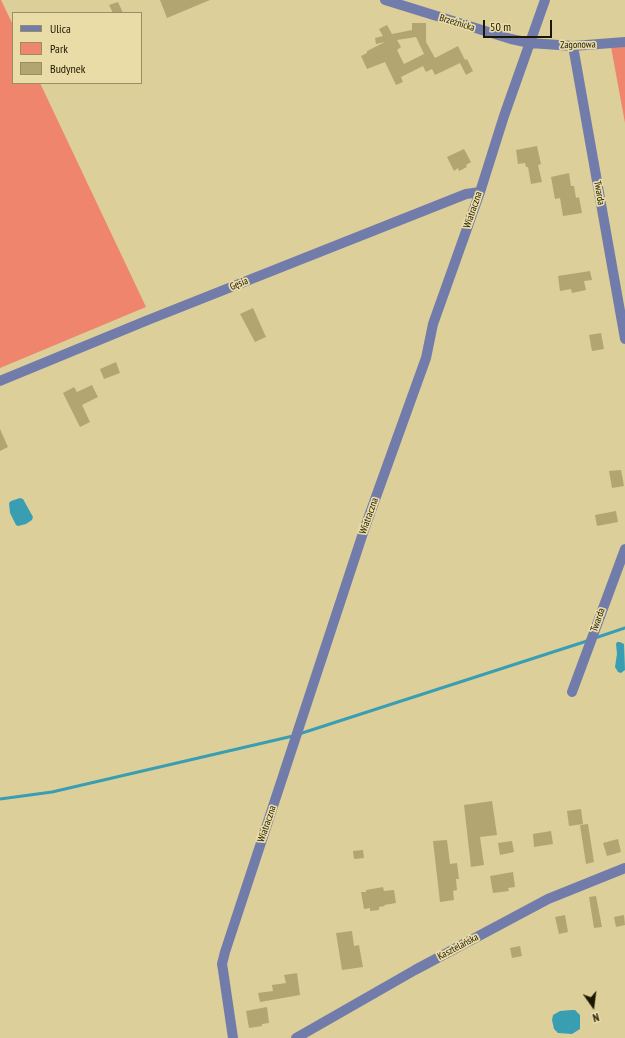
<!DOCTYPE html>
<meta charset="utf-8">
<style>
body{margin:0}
#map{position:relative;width:625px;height:1038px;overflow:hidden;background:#ddcf9a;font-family:"PT Sans Narrow",sans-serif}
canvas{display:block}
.legend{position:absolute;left:12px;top:12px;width:130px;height:72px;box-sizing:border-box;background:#eadca6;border:1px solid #988d65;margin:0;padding:5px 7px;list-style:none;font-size:12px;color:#1c1703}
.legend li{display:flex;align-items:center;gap:8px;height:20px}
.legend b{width:20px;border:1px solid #988d65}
.north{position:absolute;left:573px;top:986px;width:40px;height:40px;-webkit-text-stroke:3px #eadca6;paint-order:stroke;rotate:166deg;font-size:11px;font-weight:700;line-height:16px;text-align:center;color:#1c1703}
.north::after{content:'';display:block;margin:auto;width:14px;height:18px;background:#1c1703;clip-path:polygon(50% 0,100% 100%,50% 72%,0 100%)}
.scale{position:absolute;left:483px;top:20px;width:69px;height:18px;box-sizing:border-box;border:2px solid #1c1703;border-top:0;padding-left:5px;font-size:12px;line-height:14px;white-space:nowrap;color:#1c1703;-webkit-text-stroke:3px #eadca6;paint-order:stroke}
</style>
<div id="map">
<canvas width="625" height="1038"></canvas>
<ul class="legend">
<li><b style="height:5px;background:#727caa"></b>Ulica</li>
<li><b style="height:11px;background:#ee856c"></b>Park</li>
<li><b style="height:11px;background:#b3a571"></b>Budynek</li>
</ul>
<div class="north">N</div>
<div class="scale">50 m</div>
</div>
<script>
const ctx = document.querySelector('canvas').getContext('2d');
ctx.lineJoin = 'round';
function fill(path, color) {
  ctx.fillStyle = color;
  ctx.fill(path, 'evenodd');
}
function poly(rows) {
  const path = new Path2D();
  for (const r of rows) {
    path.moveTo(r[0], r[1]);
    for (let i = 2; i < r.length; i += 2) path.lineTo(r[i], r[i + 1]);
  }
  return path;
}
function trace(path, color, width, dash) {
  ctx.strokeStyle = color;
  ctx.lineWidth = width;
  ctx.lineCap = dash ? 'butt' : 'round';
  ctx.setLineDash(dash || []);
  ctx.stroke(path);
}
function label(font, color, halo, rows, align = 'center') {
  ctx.font = font + ' "PT Sans Narrow",sans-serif';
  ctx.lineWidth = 3.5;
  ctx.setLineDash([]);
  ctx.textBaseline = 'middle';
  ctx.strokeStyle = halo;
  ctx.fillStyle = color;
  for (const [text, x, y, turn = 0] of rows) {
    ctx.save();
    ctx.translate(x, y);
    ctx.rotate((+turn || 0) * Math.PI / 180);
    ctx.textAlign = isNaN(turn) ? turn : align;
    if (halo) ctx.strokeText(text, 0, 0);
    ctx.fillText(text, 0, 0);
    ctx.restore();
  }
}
fill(poly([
 [0,0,1,0,13,25,13,83,40,83,146,307,0,368],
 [625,46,625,123,611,47]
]), '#ee856c');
fill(poly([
 [20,498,23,499,33,517,32,520,26,524,18,526,16,525,10,513,9,503,11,501],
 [617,642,620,642,624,644,625,670,621,673,618,672,615,667,617,654,616,644],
 [571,1010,575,1010,580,1015,580,1029,572,1034,558,1033,554,1029,552,1020,553,1015,560,1011]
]), '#3a9eb3');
trace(poly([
 [595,638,625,628],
 [299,734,587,641],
 [0,799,52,792,293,736]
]), '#3a9eb3', 3);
fill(poly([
 [160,0,210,0,167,18],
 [118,2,123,13,113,13,109,5],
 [412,23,426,23,426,42,435,58,458,46,465,60,463,61,467,59,473,71,466,75,460,63,435,75,432,69,426,72,423,66,401,77,403,82,396,85,385,62,367,69,361,56,367,53,367,51,385,42,376,44,375,38,383,36,379,29,387,25,392,34,412,30],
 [416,37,424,54,404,64,397,50,401,47,397,40],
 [537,146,541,164,538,165,542,182,531,184,528,167,526,167,525,163,518,164,516,150],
 [464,149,471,162,466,165,467,167,459,171,458,168,454,171,447,157],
 [569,173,571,186,574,186,576,198,579,197,582,213,563,216,560,198,555,199,551,177],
 [590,271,592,280,584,281,586,290,572,293,571,289,560,291,558,276],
 [253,308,266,337,255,342,240,314],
 [601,333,604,349,592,351,589,335],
 [116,362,120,373,104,379,100,369],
 [92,385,98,397,82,405,90,422,80,427,63,393,74,387,77,392],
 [0,429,8,447,0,451],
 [621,470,624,486,612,488,609,471],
 [616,511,618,522,597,526,595,515],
 [492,801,497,835,480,837,484,865,471,867,464,805],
 [581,809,583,824,569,826,567,811],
 [588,824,594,862,586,864,580,825],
 [551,831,553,844,534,847,533,834],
 [618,839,621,852,607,856,603,843],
 [447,840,450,864,457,863,459,879,456,879,457,890,453,891,454,900,440,902,433,841],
 [512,841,514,852,500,855,498,843],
 [363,850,364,858,354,859,353,851],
 [513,872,515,887,508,888,509,891,493,893,490,876],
 [383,887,384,891,394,890,396,903,384,905,385,906,379,907,379,910,370,911,370,908,364,909,361,892,366,892,366,890],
 [596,896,602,927,594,928,589,897],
 [565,915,568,932,559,934,555,917],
 [624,915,625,925,616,927,614,917],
 [352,931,354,946,359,945,363,967,342,970,336,933],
 [520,946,522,956,512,958,510,948],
 [297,973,300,995,260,1002,258,993,273,991,272,985,286,983,284,975],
 [267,1007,269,1023,262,1024,262,1026,249,1028,246,1011]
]), '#b3a571');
trace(poly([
 [385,0,511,39,530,43,573,46,625,42],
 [573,46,625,339],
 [0,381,148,320,466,194,480,192],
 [572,692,625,549],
 [233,1038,223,970,222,964,225,952,364,530,426,358,433,324,480,192,504,116,545,0],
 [296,1038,415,970,548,899,625,868]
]), '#727caa', 10);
label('10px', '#1c1703', '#eadca6', [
 ["Brzeźnicka",457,23,17],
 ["Zagonowa",578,45,-1],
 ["Twarda",599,193,80],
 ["Wiatraczna",473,210,-71],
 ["Gęsia",239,284,-22],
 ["Wiatraczna",369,516,-70],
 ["Twarda",598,620,-70],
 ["Wiatraczna",267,824,-71],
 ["Kasztelańska",458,947,-28]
]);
</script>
